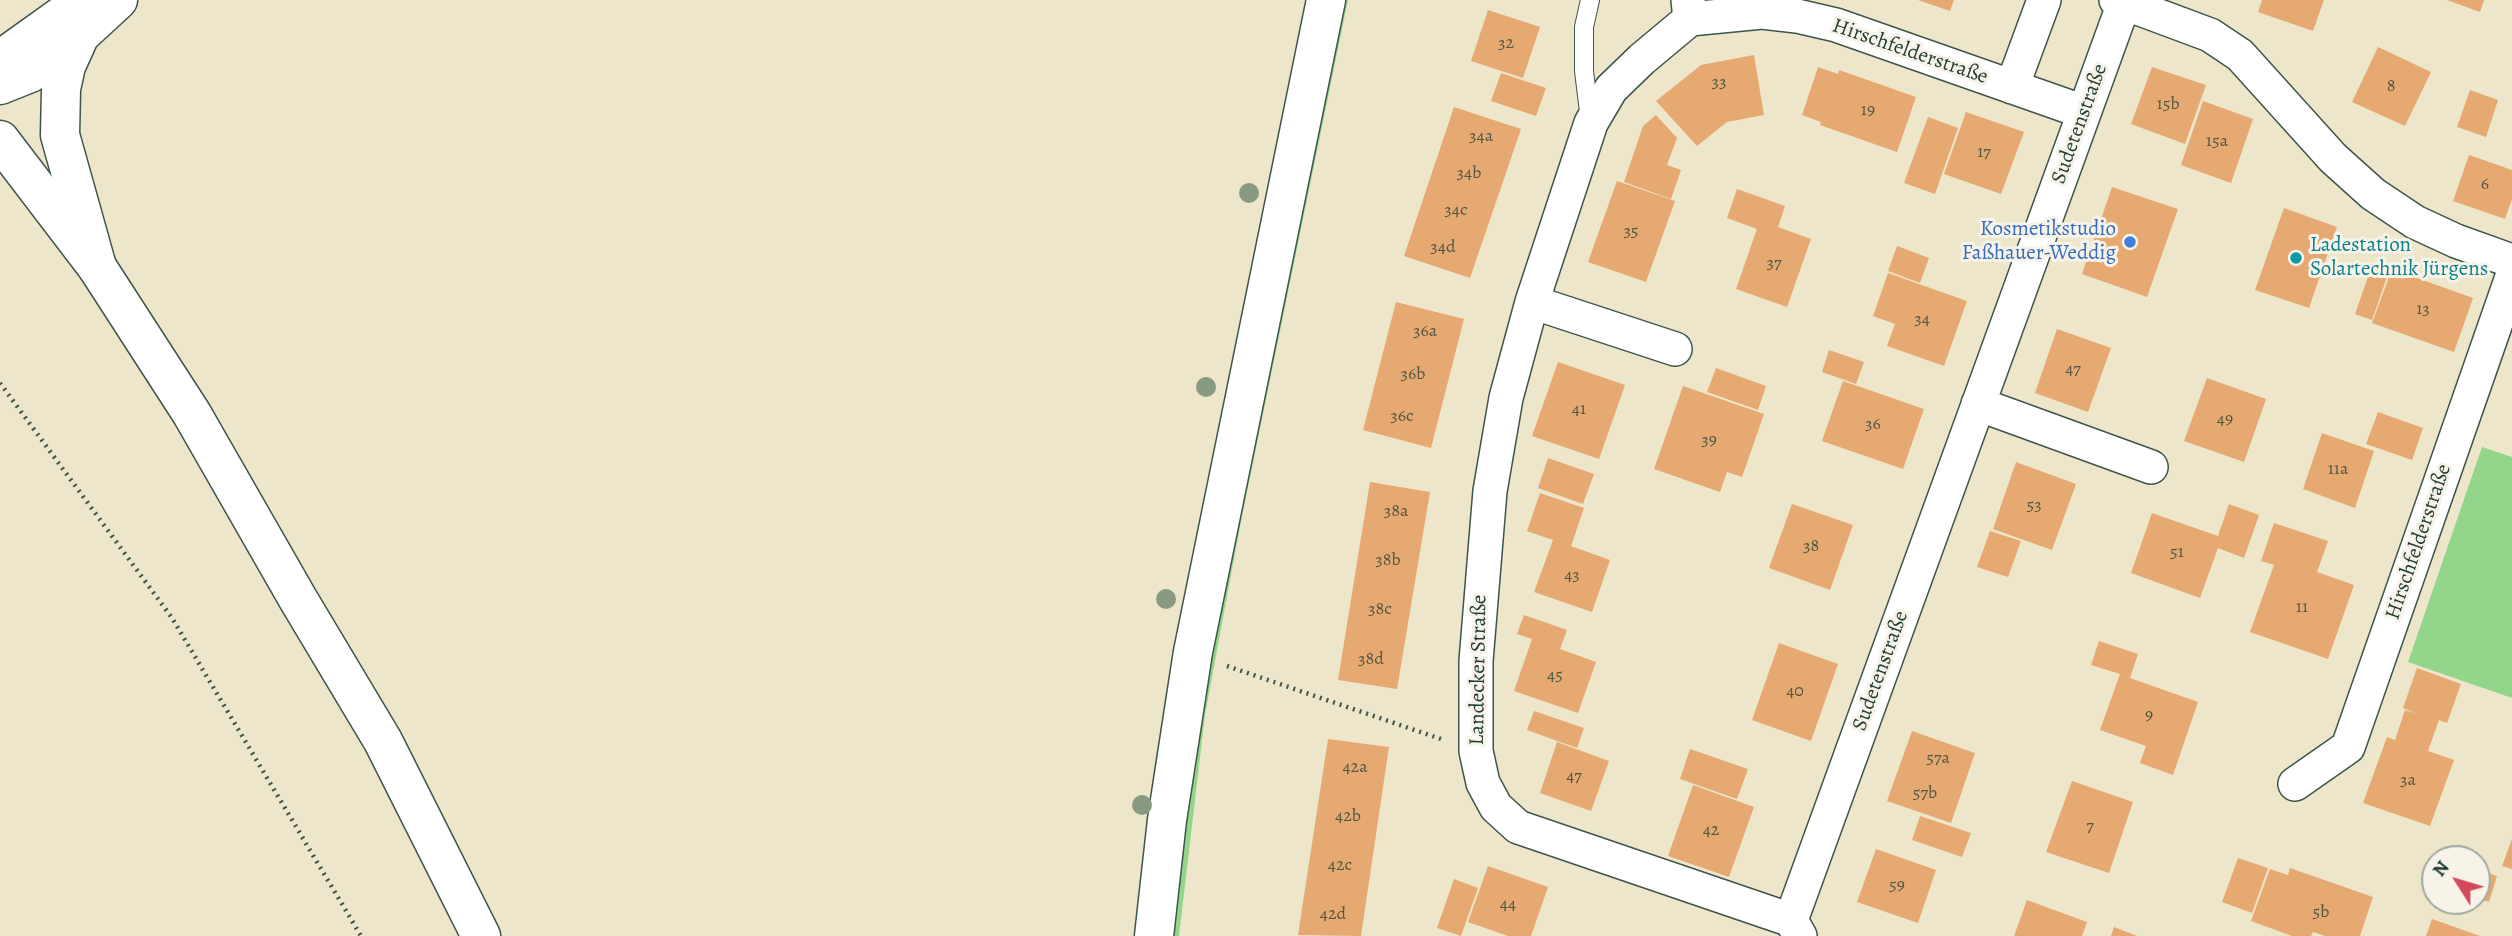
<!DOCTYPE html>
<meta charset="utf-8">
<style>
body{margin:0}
#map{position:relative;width:2512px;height:936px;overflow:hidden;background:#ede6ca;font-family:Alegreya,serif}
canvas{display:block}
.north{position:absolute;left:2421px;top:845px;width:70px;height:70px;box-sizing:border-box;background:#f7f3e8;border:2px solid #a1aaa0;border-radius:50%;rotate:307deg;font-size:19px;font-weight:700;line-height:28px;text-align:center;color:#1f3d34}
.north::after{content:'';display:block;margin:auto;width:24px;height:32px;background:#d1495b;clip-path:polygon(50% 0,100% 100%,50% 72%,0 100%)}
</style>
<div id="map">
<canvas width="2512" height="936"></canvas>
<div class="north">N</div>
</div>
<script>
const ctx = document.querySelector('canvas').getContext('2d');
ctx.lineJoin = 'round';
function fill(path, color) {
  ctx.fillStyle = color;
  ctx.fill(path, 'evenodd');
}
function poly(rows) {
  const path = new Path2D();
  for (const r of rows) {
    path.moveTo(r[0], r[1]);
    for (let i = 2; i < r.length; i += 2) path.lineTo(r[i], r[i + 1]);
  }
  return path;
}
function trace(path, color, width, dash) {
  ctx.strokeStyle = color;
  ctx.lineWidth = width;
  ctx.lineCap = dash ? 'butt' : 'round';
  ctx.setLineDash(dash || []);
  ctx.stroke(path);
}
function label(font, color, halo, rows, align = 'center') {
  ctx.font = font + ' Alegreya,serif';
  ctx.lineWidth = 6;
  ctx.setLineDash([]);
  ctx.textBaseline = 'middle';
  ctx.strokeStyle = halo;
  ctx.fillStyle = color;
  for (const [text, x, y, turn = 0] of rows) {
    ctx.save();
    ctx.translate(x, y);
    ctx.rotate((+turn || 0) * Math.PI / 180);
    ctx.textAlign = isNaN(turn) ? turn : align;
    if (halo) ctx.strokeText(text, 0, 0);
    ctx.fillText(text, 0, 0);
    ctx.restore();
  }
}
fill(poly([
 [1337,0,1348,0,1242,516,1205,715,1179,936,1168,936,1193,720],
 [2482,447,2512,457,2512,698,2408,662]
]), '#94d58c');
fill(poly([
 [1918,0,1954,0,1950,11],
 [2262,0,2324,0,2313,31,2258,12],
 [2447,0,2484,0,2480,12],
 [1488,10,1540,27,1523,78,1471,61],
 [2378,47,2431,72,2405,126,2352,102],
 [1754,55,1764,115,1727,122,1697,146,1656,101,1701,65],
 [1818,67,1838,74,1839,70,1916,97,1897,152,1820,125,1821,122,1802,115],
 [2152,67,2206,85,2185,144,2131,124],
 [1501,73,1546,88,1536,116,1491,101],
 [2470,90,2498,100,2486,137,2457,127],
 [2203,101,2253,119,2231,183,2181,165],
 [1454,107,1521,129,1470,278,1404,256],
 [1966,112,2024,132,2001,194,1944,174],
 [1656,115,1677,138,1667,165,1681,170,1671,199,1624,182,1643,126],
 [1928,117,1958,128,1935,194,1904,183],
 [2469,155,2512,170,2512,199,2505,219,2453,201],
 [1617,181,1675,201,1646,282,1588,262],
 [2112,187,2178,209,2147,297,2082,274],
 [1737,189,1785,206,1778,227,1811,239,1787,307,1736,289,1757,229,1727,218],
 [2284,208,2337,227,2309,308,2255,290],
 [1897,246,1929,258,1920,283,1888,271],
 [2371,268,2388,274,2372,320,2355,314],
 [2392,269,2473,298,2454,352,2372,323],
 [1888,273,1967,301,1944,366,1887,346,1895,324,1873,316],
 [1396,302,1464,319,1431,448,1363,430],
 [2057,329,2111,348,2088,412,2035,393],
 [1829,350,1864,362,1856,384,1822,372],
 [1558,362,1625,385,1599,459,1532,436],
 [1716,368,1766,386,1758,410,1707,392],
 [2207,378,2266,399,2244,462,2184,441],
 [1843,381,1924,409,1903,469,1822,441],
 [1683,386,1764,414,1742,477,1727,472,1720,492,1654,469],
 [2378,412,2423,428,2412,460,2366,444],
 [2322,433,2374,451,2355,508,2303,489],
 [1548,458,1594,474,1583,504,1538,488],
 [2016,462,2076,484,2052,550,1993,529],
 [1370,482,1430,492,1397,689,1338,680],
 [1540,493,1584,508,1571,546,1610,560,1592,612,1534,592,1553,540,1527,531],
 [1792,504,1853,525,1830,590,1769,568],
 [2229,504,2259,515,2244,558,2218,548,2200,598,2131,573,2152,513,2218,536],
 [2274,523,2328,541,2317,572,2354,585,2328,659,2250,632,2274,565,2261,561],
 [1990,531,2021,541,2008,577,1977,567],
 [1524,615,1567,630,1560,649,1596,662,1578,713,1514,691,1532,639,1517,634],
 [2099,641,2138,654,2130,678,2198,702,2173,775,2140,763,2146,746,2100,730,2120,674,2091,665],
 [1779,643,1838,664,1811,741,1752,720],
 [2417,668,2461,684,2447,723,2439,720,2428,751,2454,760,2430,826,2363,803,2387,737,2395,740,2405,710,2417,714,2403,708],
 [1534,711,1584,728,1577,748,1527,730],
 [1912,731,1975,753,1951,823,1887,801],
 [1328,739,1389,747,1361,936,1298,935],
 [1557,742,1609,761,1591,811,1540,793],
 [1690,749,1748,769,1737,799,1680,779],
 [2072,781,2133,802,2109,873,2046,852],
 [1693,785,1754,807,1729,877,1668,856],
 [1920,816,1971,833,1962,857,1912,840],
 [2512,839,2512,869,2502,866],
 [1876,849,1936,870,1918,923,1857,902],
 [2238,858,2268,868,2252,913,2222,902],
 [1488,866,1548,887,1531,936,1508,936,1468,922],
 [2290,868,2373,897,2360,936,2325,936,2313,932,2311,936,2292,936,2251,921,2270,869,2288,875],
 [2477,869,2497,876,2489,902,2477,898],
 [1454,879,1478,888,1461,936,1437,928],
 [2027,900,2087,922,2082,936,2014,936],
 [2432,919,2480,936,2426,936],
 [2114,927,2137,936,2111,936]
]), '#e7a972');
const lane = poly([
 [1590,0,1584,27,1584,71,1590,120]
]);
const street = poly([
 [1688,0,1690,19,1642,59,1611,89,1591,123,1532,302,1506,398,1490,491,1476,661,1476,751,1483,783,1496,807,1518,827,1791,920],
 [2116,0,2210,35,2240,55,2333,158,2373,194,2415,222,2456,241,2512,261],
 [1690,19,1762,12,1797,16,1836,25,2084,112],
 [2012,87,2044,0],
 [1532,302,1675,349],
 [1978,404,2151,467],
 [2295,784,2348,747,2512,277],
 [1800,936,1791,920,2124,3]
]);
const secondary = poly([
 [0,140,97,267,192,414,298,599,383,741,481,936],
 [1154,936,1167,820,1193,652,1326,0]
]);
const highway = poly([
 [80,35,66,66,61,89,60,135,97,267],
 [0,60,84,0],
 [0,85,30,73,80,35,118,0]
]);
trace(lane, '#3e564a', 20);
trace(street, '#3e564a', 36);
trace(secondary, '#3e564a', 41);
trace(highway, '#3e564a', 41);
trace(poly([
 [0,383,172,618,361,936],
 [1227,666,1441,739]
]), '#3e564a', 4.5, [2, 5]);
trace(lane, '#fff', 18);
trace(street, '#fff', 33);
trace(secondary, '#fff', 38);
trace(highway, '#fff', 38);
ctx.fillStyle = '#889a81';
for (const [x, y] of [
 [1249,193],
 [1206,387],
 [1166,599],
 [1142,805]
]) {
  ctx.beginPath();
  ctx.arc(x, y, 10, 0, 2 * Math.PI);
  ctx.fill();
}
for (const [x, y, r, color] of [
 [2130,242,7,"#3f7fe0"],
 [2296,258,7,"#0f9aa8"]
]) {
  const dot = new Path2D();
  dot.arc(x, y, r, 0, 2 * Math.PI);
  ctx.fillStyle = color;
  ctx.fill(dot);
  trace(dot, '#f7f3e8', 2.5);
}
label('18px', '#515844', null, [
 ["32",1506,44],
 ["33",1719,83],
 ["8",2391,87],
 ["15b",2168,105],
 ["19",1868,111],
 ["34a",1481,137],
 ["15a",2217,142],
 ["17",1984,153],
 ["34b",1469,174],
 ["6",2485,185],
 ["34c",1456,211],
 ["35",1631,232],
 ["34d",1443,248],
 ["37",1774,264],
 ["13",2423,310],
 ["34",1922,320],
 ["36a",1425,332],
 ["47",2073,370],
 ["36b",1413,375],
 ["41",1579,410],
 ["36c",1402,417],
 ["49",2225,420],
 ["36",1873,425],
 ["39",1709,441],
 ["11a",2338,470],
 ["53",2034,506],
 ["38a",1396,512],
 ["38",1811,547],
 ["51",2177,553],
 ["38b",1388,561],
 ["43",1572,576],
 ["11",2302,608],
 ["38c",1380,610],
 ["38d",1371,660],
 ["45",1555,676],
 ["40",1795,692],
 ["9",2149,716],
 ["57a",1938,759],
 ["42a",1355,768],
 ["47",1574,777],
 ["3a",2408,781],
 ["57b",1925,794],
 ["42b",1348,817],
 ["7",2090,827],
 ["42",1711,831],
 ["42c",1340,866],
 ["59",1897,886],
 ["44",1508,905],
 ["5b",2321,913],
 ["42d",1333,915]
]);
label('21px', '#1f3d34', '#f7f3e8', [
 ["Hirschfelderstraße",1910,52,19],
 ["Sudetenstraße",2080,124,-70],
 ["Hirschfelderstraße",2419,542,-71],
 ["Landecker Straße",1479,670,-89],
 ["Sudetenstraße",1881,671,-70]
]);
label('21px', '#366cbe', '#f7f3e8', [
 ["Kosmetikstudio",2116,230],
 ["Faßhauer-Weddig",2116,254]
], 'right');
label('21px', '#0d838f', '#f7f3e8', [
 ["Ladestation",2310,246],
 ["Solartechnik Jürgens",2310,270]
], 'left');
</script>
